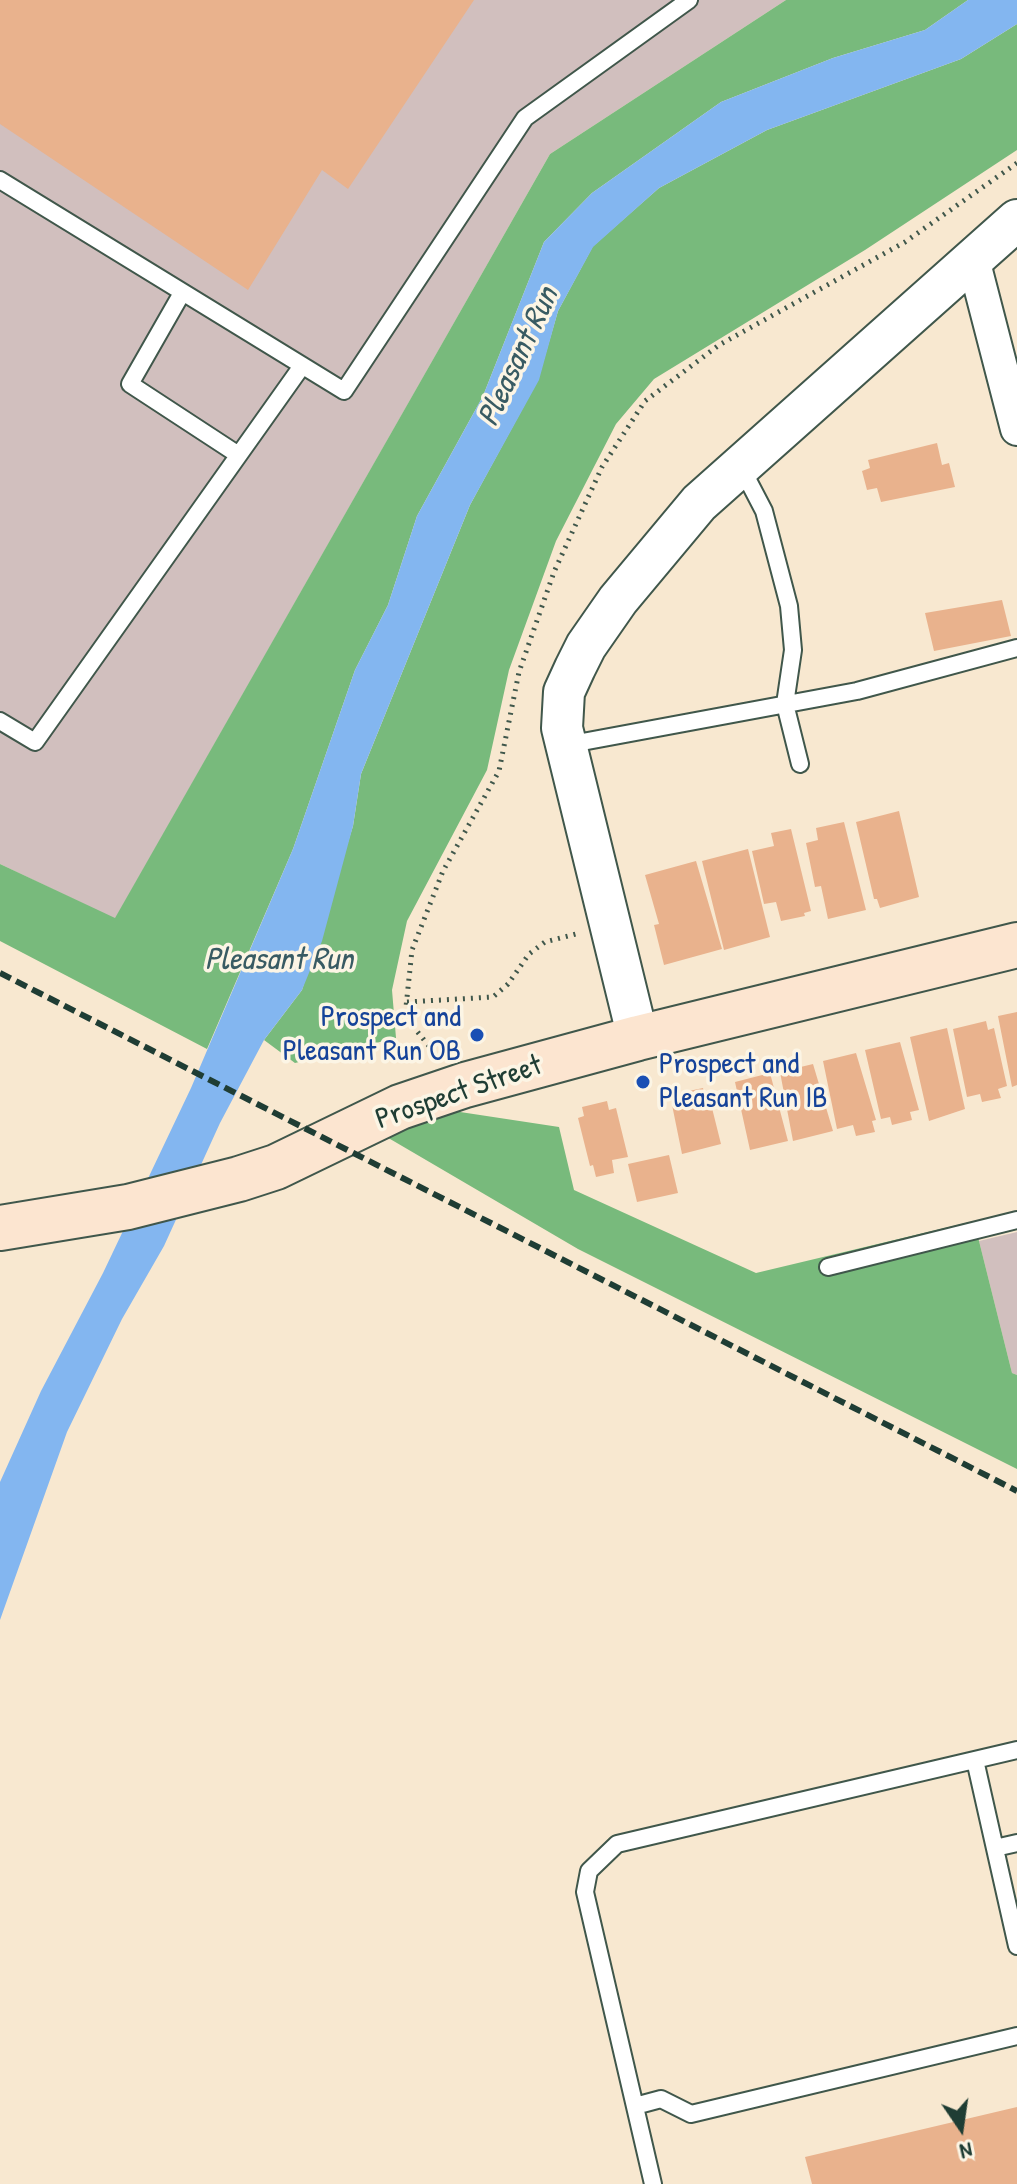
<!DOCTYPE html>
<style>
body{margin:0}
#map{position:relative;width:1017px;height:2184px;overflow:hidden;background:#f8e8d0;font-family:"Patrick Hand",sans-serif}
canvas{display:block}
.north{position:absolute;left:921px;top:2088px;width:80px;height:80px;-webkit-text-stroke:6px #fcf5e5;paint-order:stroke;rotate:167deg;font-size:22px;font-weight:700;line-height:32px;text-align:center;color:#1f3d34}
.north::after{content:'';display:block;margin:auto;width:28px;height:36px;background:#1f3d34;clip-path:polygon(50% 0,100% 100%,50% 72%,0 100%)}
</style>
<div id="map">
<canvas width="1017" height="2184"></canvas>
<div class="north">N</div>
</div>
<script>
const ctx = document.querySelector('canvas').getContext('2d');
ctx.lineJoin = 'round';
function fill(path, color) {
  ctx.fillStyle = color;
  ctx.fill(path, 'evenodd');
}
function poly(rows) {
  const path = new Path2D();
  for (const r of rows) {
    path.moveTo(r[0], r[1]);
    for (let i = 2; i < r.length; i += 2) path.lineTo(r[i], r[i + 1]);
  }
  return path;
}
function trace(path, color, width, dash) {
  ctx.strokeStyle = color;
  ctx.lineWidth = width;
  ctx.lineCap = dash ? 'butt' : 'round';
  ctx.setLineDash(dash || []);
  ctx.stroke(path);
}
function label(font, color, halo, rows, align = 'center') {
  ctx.font = font + ' "Patrick Hand",sans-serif';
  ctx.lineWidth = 7;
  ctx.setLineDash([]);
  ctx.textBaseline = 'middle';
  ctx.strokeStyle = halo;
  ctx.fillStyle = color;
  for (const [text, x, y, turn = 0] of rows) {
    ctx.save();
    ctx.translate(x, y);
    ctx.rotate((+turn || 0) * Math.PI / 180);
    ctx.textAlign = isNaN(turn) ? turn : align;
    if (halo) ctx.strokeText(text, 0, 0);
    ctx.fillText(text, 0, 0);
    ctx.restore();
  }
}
fill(poly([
 [0,0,786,0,550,154,115,919,0,864],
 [1017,1232,1017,1375,1012,1373,979,1241]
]), '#d1bfbe');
fill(poly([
 [786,0,968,0,925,30,833,58,721,102,592,193,544,242,483,396,417,516,388,605,355,670,293,849,207,1049,0,941,0,864,115,918,550,154],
 [1017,24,1017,150,865,250,654,379,616,424,556,541,509,670,487,770,407,921,392,990,396,1038,295,1063,264,1040,302,990,353,826,361,774,470,505,538,380,558,311,593,246,659,188,767,130,961,59],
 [447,1110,559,1127,574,1190,756,1273,974,1221,1012,1373,1017,1375,1017,1469,578,1249,385,1136]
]), '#78ba7c');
fill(poly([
 [968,0,1017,0,1017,24,961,59,767,130,659,188,593,247,558,311,539,380,470,505,361,774,353,826,322,941,302,990,264,1040,220,1123,164,1246,122,1319,67,1432,0,1620,0,1482,41,1391,103,1273,191,1088,293,849,355,670,388,605,417,516,483,396,544,242,592,193,721,102,833,58,925,30]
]), '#83b6f0');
fill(poly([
 [0,0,474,0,348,189,322,170,248,290,0,124],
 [937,443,942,465,949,463,955,487,881,502,877,488,867,490,862,471,870,468,868,460],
 [1002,600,1011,636,934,651,925,613],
 [899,811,919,897,880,908,877,899,874,899,856,822],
 [844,822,866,910,828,919,821,886,815,887,806,843,818,840,816,828],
 [791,829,811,911,804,913,805,916,781,921,776,902,764,904,752,851,774,846,771,833],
 [748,849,770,937,724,950,702,861],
 [696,861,722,949,664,965,654,925,659,924,645,875],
 [1017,1012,1017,1085,1012,1087,998,1016],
 [986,1021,988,1030,994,1028,1007,1086,998,1089,1001,1098,982,1102,980,1094,967,1097,953,1029],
 [947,1028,965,1109,929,1121,910,1037],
 [900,1042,919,1110,910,1112,912,1120,892,1125,890,1117,881,1119,865,1050],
 [856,1053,876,1120,872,1121,875,1132,856,1136,853,1125,837,1129,823,1061],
 [813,1064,833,1131,793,1141,780,1072],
 [770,1073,788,1141,750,1150,735,1082],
 [703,1088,705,1096,709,1096,721,1144,682,1154,670,1095],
 [607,1101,609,1110,616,1108,628,1157,612,1160,614,1173,596,1177,593,1165,590,1166,578,1118,584,1116,582,1107],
 [669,1155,678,1193,637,1202,628,1164],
 [1017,2107,1017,2184,812,2184,805,2157]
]), '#e9b28d');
const service = poly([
 [0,180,344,391,525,118,689,0],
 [182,293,130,384,237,454],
 [740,465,764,511,789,606,793,650,785,704,800,764],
 [0,721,35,742,302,366],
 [566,745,857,691,1017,648],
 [828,1267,1017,1220],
 [975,1760,1017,1946],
 [995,1848,1017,1843],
 [635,2106,661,2099,691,2114,1017,2036],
 [653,2184,585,1892,589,1871,617,1844,1017,1750]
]);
const minor = poly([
 [973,259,1017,429]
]);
const tertiary = poly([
 [638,1038,562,728,564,692,575,668,586,646,618,600,699,503,1017,220]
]);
const secondary = poly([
 [0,1228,128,1207,239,1179,276,1167,400,1107,465,1085,638,1038,1017,945]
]);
trace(service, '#40574b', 20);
trace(minor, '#40574b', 36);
trace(tertiary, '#40574b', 44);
trace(secondary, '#40574b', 48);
trace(poly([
 [407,1002,493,997,508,984,529,954,545,942,576,934],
 [429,1046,416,1030,406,1007,412,950,443,871,499,771,519,672,554,572,602,467,645,401,719,345,905,242,1017,163]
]), '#40574b', 5, [2, 6]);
trace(service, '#fff', 16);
trace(minor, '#fff', 32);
trace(tertiary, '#fff', 40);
trace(secondary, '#fce5d0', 44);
trace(poly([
 [0,973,1017,1491]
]), '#1f3d34', 6, [12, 6]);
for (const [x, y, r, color] of [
 [477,1035,8,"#1a4fb4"],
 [643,1082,8,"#1a4fb4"]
]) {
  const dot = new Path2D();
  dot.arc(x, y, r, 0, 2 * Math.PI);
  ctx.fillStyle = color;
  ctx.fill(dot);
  trace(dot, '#fcf5e5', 3);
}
label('30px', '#164399', '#fcf5e5', [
 ["Prospect and",461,1018],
 ["Pleasant Run OB",461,1052],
 ["Prospect and",659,1065,"left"],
 ["Pleasant Run IB",659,1099,"left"]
], 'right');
label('30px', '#1f3d34', '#fcf5e5', [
 ["Prospect Street",459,1093,-19]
]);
label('italic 32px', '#385b63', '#fcf5e5', [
 ["Pleasant Run",519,357,-65],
 ["Pleasant Run",279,960]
]);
</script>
